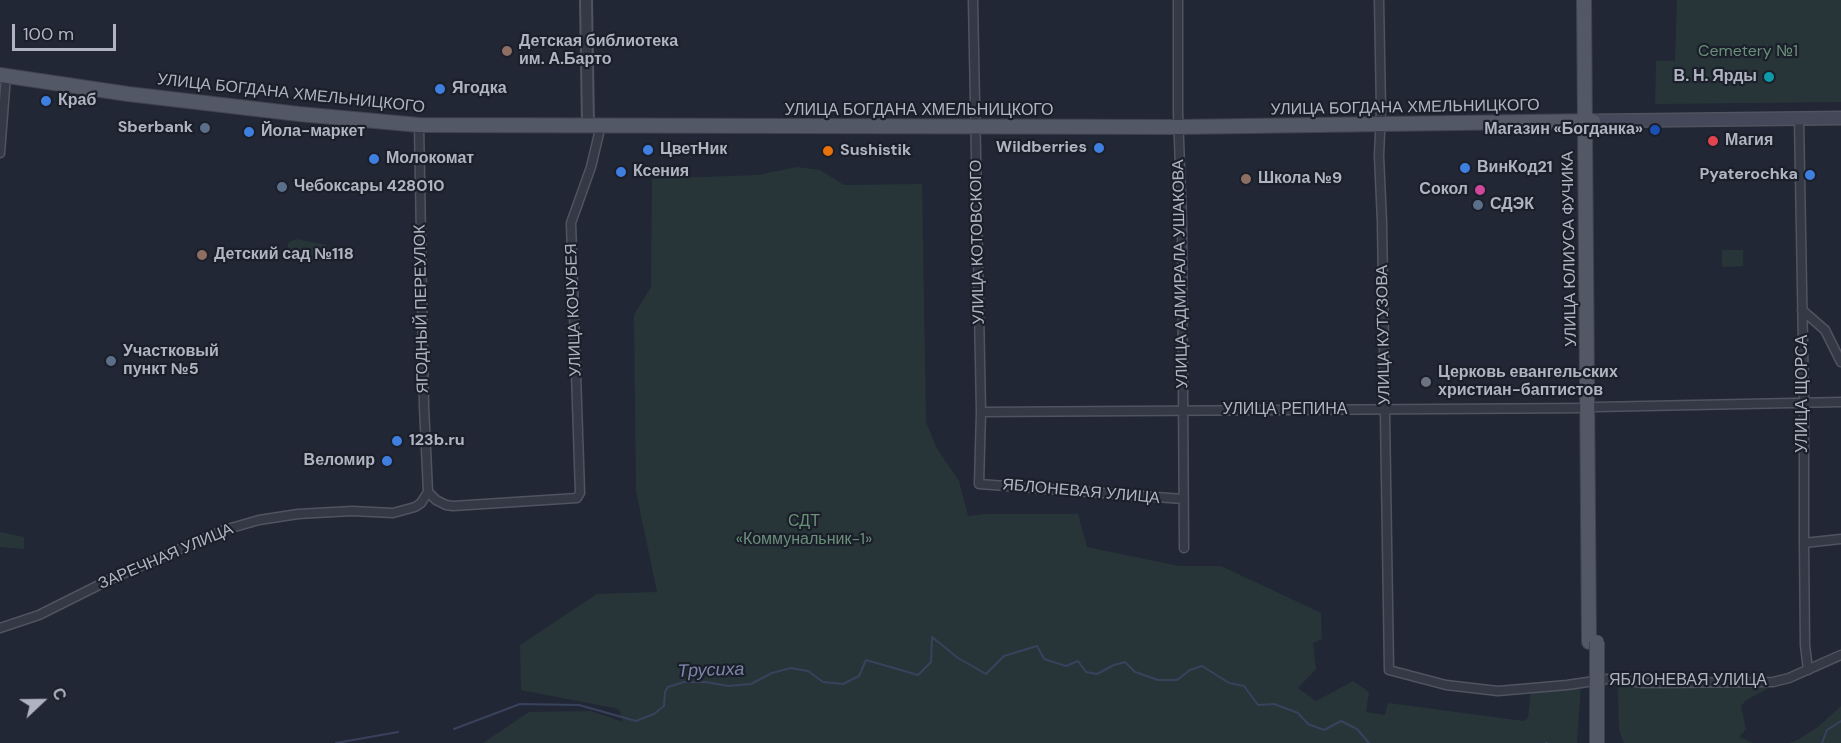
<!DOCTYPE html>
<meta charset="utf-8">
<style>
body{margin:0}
#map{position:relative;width:1841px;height:743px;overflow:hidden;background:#222735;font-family:"DM Sans",sans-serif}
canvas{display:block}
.north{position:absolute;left:12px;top:671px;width:60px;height:60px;-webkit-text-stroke:4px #1b1f2a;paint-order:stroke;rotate:68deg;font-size:16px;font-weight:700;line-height:24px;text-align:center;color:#b0b4c2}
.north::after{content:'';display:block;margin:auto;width:21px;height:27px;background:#b0b4c2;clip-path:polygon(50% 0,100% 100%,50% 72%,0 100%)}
.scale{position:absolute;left:12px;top:24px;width:104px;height:27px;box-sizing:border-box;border:3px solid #b0b4c2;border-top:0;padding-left:8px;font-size:18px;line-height:21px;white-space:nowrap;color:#b0b4c2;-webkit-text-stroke:4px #1b1f2a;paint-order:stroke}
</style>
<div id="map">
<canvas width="1841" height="743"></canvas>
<div class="north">С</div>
<div class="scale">100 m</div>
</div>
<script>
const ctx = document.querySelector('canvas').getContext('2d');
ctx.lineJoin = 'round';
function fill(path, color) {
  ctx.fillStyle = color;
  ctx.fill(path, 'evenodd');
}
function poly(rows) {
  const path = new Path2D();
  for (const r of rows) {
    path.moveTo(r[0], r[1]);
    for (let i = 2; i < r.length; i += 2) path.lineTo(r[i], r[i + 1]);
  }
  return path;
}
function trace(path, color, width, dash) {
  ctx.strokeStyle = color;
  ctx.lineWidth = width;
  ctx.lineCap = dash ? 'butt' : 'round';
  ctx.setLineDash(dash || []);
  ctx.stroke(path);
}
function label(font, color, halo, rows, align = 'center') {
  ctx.font = font + ' "DM Sans",sans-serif';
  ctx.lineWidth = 4.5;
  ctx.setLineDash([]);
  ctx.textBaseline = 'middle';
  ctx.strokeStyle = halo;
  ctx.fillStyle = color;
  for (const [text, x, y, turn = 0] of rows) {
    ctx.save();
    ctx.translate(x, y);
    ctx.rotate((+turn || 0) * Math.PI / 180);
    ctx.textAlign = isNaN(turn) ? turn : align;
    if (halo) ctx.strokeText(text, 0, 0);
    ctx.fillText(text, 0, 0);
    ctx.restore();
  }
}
fill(poly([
 [1677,0,1841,0,1841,102,1655,104,1656,61,1675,61],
 [797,167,820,170,844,185,922,184,926,422,937,449,959,481,968,516,986,514,1078,514,1087,547,1179,566,1221,566,1321,613,1322,639,1313,643,1316,669,1298,688,1316,701,1353,681,1369,692,1366,712,1385,715,1388,703,1524,721,1528,718,1531,691,1581,684,1577,743,483,743,529,712,591,711,623,722,619,709,521,690,520,645,597,594,657,592,636,491,634,315,651,287,652,179,758,175],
 [296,239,326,245,327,248,324,259,321,261,293,257,288,253,287,248,289,242],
 [1722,250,1743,250,1743,266,1722,267],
 [0,532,24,537,24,549,0,547],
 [1634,682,1642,689,1737,683,1746,687,1768,684,1767,689,1746,700,1741,706,1746,729,1739,737,1753,743,1624,743,1619,730,1618,685],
 [1841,706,1841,743,1790,743,1799,739,1818,727]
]), '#273539');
trace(poly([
 [454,729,520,704,579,705,636,721,654,714,664,706,665,692,668,687,684,682,706,682,728,686,751,684,772,673,791,668,808,671,823,682,843,684,859,676,866,660,918,675,931,662,932,637,958,658,986,674,1004,656,1037,646,1044,659,1066,666,1078,661,1086,672,1097,674,1114,665,1125,662,1135,672,1158,680,1177,680,1190,670,1202,666,1229,683,1244,686,1258,705,1274,704,1298,713,1308,724,1324,730,1341,721,1357,729,1369,743],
 [336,743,398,732],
 [1546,743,1547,743],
 [1822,743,1827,730,1841,721]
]), '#39425d', 2);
const minor = poly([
 [973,0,981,412,979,484,1183,499],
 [1178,0,1178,112,1182,223,1184,548],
 [1379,0,1381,109,1379,156,1382,222,1389,670,1446,685,1498,691,1567,685,1615,678,1642,683,1773,682,1789,678,1841,655],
 [1799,118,1804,402,1804,543,1805,645,1808,670],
 [419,125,424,406,428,492],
 [0,153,6,76],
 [1802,310,1825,330,1841,362],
 [1596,407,1841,402],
 [981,412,1588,408],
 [428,492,436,500,446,505,453,506,577,498,580,493,571,223,591,167,601,125],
 [1804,543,1841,539],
 [0,628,39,615,111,579,224,530,259,520,298,514,352,511,393,513,415,507,421,503,428,492]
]);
const tertiary = poly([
 [586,0,588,125]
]);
const secondary = poly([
 [1593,121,1841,118]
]);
const primary = poly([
 [1584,0,1589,642],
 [0,75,128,94,299,114,419,125,1178,127,1593,121]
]);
trace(minor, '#505460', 11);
trace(tertiary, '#505460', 14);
trace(secondary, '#505460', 15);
trace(primary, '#3f434f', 16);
trace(minor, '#353946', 8);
trace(tertiary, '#353946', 10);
trace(secondary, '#444858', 12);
trace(primary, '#535866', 14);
const primaryBridge = poly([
 [1597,642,1597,743]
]);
trace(primaryBridge, '#3f434f', 16, []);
trace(primaryBridge, '#535866', 14);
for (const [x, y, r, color] of [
 [507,51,6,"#8d6e63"],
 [1769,77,6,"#0f9aa8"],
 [440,89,6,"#3f7fe0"],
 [46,101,6,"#3f7fe0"],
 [205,128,6,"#5c6f8a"],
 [1655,130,6,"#1a4fb4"],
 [249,132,6,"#3f7fe0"],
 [1713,141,6,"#e0444e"],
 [1099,148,6,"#3f7fe0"],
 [648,150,6,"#3f7fe0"],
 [828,151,6,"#e8710a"],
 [374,159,6,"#3f7fe0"],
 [1465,168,6,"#3f7fe0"],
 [621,172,6,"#3f7fe0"],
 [1810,175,6,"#3f7fe0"],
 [1246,179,6,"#8d6e63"],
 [282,187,6,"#5c6f8a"],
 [1480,190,6,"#d1479c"],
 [1478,205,6,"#5c6f8a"],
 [202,255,6,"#8d6e63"],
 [111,361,6,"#5c6f8a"],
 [1426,382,6,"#6b7280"],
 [397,441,6,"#3f7fe0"],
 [387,461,6,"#3f7fe0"]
]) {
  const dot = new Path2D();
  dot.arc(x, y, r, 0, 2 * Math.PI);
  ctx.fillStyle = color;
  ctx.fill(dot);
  trace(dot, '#1b1f2a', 2);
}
label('bold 16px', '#b0b4c2', '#1b1f2a', [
 ["Детская библиотека",519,42],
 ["им. А.Барто",519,60],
 ["В. Н. Ярды",1757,77,"right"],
 ["Ягодка",452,89],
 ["Краб",58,101],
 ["Sberbank",193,128,"right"],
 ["Магазин «Богданка»",1643,130,"right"],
 ["Йола-маркет",261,132],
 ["Магия",1725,141],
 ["Wildberries",1087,148,"right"],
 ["ЦветНик",660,150],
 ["Sushistik",840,151],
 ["Молокомат",386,159],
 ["ВинКод21",1477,168],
 ["Ксения",633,172],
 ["Pyaterochka",1798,175,"right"],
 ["Школа №9",1258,179],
 ["Чебоксары 428010",294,187],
 ["Сокол",1468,190,"right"],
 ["СДЭК",1490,205],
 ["Детский сад №118",214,255],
 ["Участковый",123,352],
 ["пункт №5",123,370],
 ["Церковь евангельских",1438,373],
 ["христиан-баптистов",1438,391],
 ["123b.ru",409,441],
 ["Веломир",375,461,"right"]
], 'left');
label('16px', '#6a9079', '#1b1f2a', [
 ["Cemetery №1",1748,52],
 ["СДТ",804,522],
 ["«Коммунальник-1»",804,540]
]);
label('16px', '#b0b4c2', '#1b1f2a', [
 ["УЛИЦА БОГДАНА ХМЕЛЬНИЦКОГО",291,94,6],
 ["УЛИЦА БОГДАНА ХМЕЛЬНИЦКОГО",1405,108,-1],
 ["УЛИЦА БОГДАНА ХМЕЛЬНИЦКОГО",919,111],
 ["УЛИЦА КОТОВСКОГО",978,242,-91],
 ["УЛИЦА ЮЛИУСА ФУЧИКА",1570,249,-91],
 ["УЛИЦА АДМИРАЛА УШАКОВА",1181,274,-91],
 ["ЯГОДНЫЙ ПЕРЕУЛОК",422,309,-91],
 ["УЛИЦА КОЧУБЕЯ",574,310,-92],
 ["УЛИЦА КУТУЗОВА",1384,335,-91],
 ["УЛИЦА ЩОРСА",1803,394,-90],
 ["УЛИЦА РЕПИНА",1285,410],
 ["ЯБЛОНЕВАЯ УЛИЦА",1081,492,5],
 ["ЗАРЕЧНАЯ УЛИЦА",166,557,-23],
 ["ЯБЛОНЕВАЯ УЛИЦА",1688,681]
]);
label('italic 18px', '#7b86a8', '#1b1f2a', [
 ["Трусиха",711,671,-2]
]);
</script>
